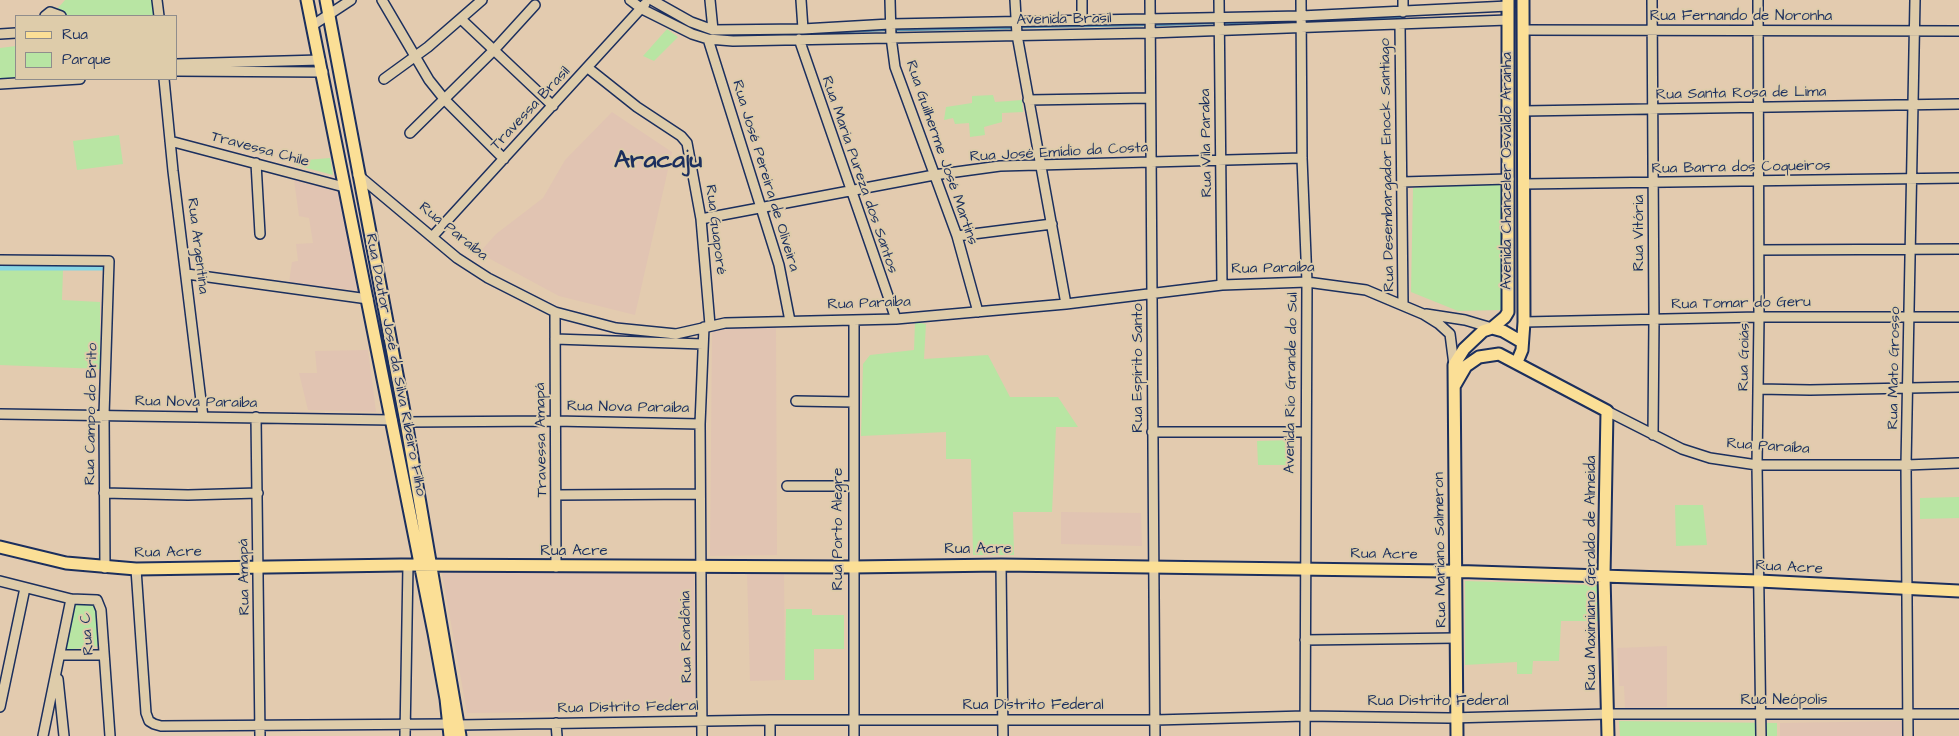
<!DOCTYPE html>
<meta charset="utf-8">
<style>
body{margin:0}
#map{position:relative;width:1959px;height:736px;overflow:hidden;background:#e3cbaf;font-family:"Architects Daughter",sans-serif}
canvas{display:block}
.legend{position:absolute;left:15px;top:15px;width:162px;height:65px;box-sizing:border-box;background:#deccaa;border:1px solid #908d8c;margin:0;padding:6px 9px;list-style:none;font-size:15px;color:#1b2f5e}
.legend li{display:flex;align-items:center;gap:10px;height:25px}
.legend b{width:25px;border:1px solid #908d8c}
</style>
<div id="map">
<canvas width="1959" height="736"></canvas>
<ul class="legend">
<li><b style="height:6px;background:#fbdf96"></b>Rua</li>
<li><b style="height:14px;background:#b8e5a3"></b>Parque</li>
</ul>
</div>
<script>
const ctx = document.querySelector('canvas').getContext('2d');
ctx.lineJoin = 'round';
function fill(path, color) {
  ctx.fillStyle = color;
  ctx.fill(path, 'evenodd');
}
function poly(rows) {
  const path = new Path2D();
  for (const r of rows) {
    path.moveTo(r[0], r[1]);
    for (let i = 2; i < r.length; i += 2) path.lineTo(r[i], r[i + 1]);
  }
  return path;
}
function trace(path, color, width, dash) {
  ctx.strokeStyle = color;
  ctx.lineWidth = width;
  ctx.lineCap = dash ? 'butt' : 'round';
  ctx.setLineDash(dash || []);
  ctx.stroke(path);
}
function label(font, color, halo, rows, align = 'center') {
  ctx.font = font + ' "Architects Daughter",sans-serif';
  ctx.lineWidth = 4;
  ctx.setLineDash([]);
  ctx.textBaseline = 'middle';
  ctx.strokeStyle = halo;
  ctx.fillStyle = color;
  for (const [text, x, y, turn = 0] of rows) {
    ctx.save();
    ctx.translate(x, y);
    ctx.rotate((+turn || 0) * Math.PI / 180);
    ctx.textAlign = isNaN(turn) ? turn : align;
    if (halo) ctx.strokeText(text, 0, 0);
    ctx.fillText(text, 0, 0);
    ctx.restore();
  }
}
fill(poly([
 [612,112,672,152,635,315,559,296,479,253,496,234,543,198,565,160],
 [294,180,339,192,360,291,289,282,292,262,298,261,296,244,313,243,309,218,299,216],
 [721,327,776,328,777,555,710,556,712,332],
 [368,350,376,412,308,410,299,373,317,373,315,351],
 [1061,512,1141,513,1142,546,1061,544],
 [694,571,696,711,467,713,442,573],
 [747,572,784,572,785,680,750,681],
 [1667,646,1667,707,1625,708,1624,686,1619,686,1617,648],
 [1902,721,1902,736,1780,736,1780,723]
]), '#e1c4b2');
fill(poly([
 [65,0,153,0,154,16,51,16],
 [667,29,678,37,654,61,643,56],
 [16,46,16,79,0,82,0,48],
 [993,95,995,102,1022,100,1023,112,1002,113,1002,122,984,127,985,135,970,137,969,123,955,124,953,118,944,120,946,107,972,103,972,96],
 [119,135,123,164,77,170,73,141],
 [330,158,333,175,295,165,294,161],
 [1502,184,1502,310,1458,311,1411,292,1413,188],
 [0,269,63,270,62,300,100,302,100,369,0,365],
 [915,322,926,324,924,359,988,355,1010,397,1058,397,1078,427,1056,427,1052,512,1013,512,1014,555,973,555,971,459,946,459,946,432,861,436,863,364,870,355,914,350],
 [1293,440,1294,465,1258,465,1257,441],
 [1959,497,1959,518,1920,519,1920,498],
 [1675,505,1703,505,1707,545,1676,546],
 [1465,581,1599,585,1598,621,1561,621,1559,661,1533,661,1532,674,1517,674,1517,662,1465,665],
 [96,600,101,646,64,650,73,601],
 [786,609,812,609,812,615,844,615,844,649,814,649,814,680,785,680],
 [1619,721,1777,723,1777,736,1620,736]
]), '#b8e5a3');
trace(poly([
 [1309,21,1401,17],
 [1226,23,1294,21],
 [1156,25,1213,23],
 [1023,27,1143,25],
 [897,30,1010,28],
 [736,37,884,30]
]), '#5b93ae', 2.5);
trace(poly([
 [0,266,103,266]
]), '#86d5e4', 9);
const minor = poly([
 [157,0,159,16],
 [382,0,429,80,445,100,504,159],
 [630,0,642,9,692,34,708,39,733,41,1149,33,1508,20],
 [652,0,691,22,713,30,803,29,890,24,1301,16,1508,6],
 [710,0,713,30],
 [801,0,803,29],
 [890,0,891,37,895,67,957,236,978,312],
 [1015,0,1017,35,1066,304],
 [1150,0,1155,736],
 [1219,0,1222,285],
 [1301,0,1302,158,1307,282,1305,736],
 [1403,0,1403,12],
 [1652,0,1654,319,1653,435],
 [1758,0,1759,317,1757,465,1761,736],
 [45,16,50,12,61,16],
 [461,19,553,106],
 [1082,21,1082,0],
 [313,25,351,0],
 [1400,25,1403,304],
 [1523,30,1959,31],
 [0,34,16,33],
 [708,39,779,265,790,321],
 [799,39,896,319],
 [176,64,320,60],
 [588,68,637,107,681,136,687,143,701,219,710,325],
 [176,71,323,72],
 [164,79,173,171,203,417],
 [384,79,428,47,482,0],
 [0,84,80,79],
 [1028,100,1150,98],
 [1523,111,1959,104],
 [410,133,494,50,535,5],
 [170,141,344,187],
 [256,163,260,234],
 [358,175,457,258,488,278,555,312,616,328,676,334,725,323,896,319,1066,304,1222,285,1307,282,1366,290,1423,314,1439,324,1450,334,1454,365],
 [1402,182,1509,179],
 [1523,184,1959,178],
 [701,219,934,175,1000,166,1302,158],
 [433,236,645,4],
 [957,236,1052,224],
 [1759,250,1959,249],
 [0,260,109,261,104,415,105,568],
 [187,274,368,299],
 [555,312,556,567],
 [1426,314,1465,320,1492,328],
 [1524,322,1759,317,1959,317],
 [555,339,703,344],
 [1759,389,1810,390,1959,387],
 [796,401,853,402],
 [1607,411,1682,449,1710,458,1757,465,1906,465,1959,463],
 [0,414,392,420],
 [256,417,260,736],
 [406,422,555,421,700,424],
 [1152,432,1305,432],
 [787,486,853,486],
 [104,493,188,495,258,493],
 [556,495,700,494],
 [1001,565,1003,736],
 [136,569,146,713,149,721,154,724,161,726,449,724],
 [0,581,71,599,97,600,101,610,110,736],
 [1305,640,1456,638],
 [60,655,104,655],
 [58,679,64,736],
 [0,707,25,588],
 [556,723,557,736],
 [459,725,770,720,1155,720,1305,716,1449,718,1608,714,1959,714],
 [43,736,71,599],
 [405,736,408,565],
 [702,736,700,424,704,327],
 [770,736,770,720],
 [854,736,854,321],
 [1908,736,1906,465,1915,0]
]);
const major = poly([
 [307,0,434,633,446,699,450,736],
 [326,0,406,422,460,736],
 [1492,328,1505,317,1508,312,1508,0],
 [1517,362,1522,350,1524,322,1523,0],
 [1455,385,1466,366,1479,357,1499,354,1607,411,1604,576,1608,736],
 [0,547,66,563,136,569,401,565,852,567,1001,565,1445,571,1759,581,1959,591],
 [1457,736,1454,365,1464,349,1483,331,1492,328,1503,331,1522,342]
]);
trace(minor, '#1b2f5e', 12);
trace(major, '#1b2f5e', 15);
trace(minor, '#deccaa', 9);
trace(major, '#fbdf96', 11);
label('15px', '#1b2f5e', '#deccaa', [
 ["Rua Fernando de Noronha",1741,17],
 ["Avenida Brasil",1064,20,-1],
 ["Rua Santa Rosa de Lima",1741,94,-1],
 ["Travessa Brasil",531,109,-47],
 ["Rua Vila Paraba",1207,143,-91],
 ["Travessa Chile",260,150,15],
 ["Rua Guilherme José Martins",941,153,71],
 ["Rua José Emídio da Costa",1059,153,-3],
 ["Rua Desembargador Enock Santiago",1388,165,-91],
 ["Rua Barra dos Coqueiros",1741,168,-1],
 ["Avenida Chanceler Osvaldo Aranha",1508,171,-90],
 ["Rua Maria Pureza dos Santos",859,175,71],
 ["Rua José Pereira de Oliveira",765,176,73],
 ["Rua Guaporé",715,230,83],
 ["Rua Paraíba",453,232,39],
 ["Rua Vitória",1640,233,-90],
 ["Rua Argentina",197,246,83],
 ["Rua Paraíba",1273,269,-1],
 ["Rua Paraíba",869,304,-2],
 ["Rua Tomar do Geru",1741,304,-1],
 ["Rua Goiás",1745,357,-89],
 ["Rua Doutor José da Silva Ribeiro Filho",395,365,79],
 ["Rua Espírito Santo",1139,368,-90],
 ["Rua Mato Grosso",1895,368,-89],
 ["Avenida Rio Grande do Sul",1292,383,-89],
 ["Rua Nova Paraíba",196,403,1],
 ["Rua Nova Paraíba",628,408,1],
 ["Rua Campo do Brito",92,414,-89],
 ["Travessa Amapá",542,440,-91],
 ["Rua Paraíba",1768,447,4],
 ["Rua Porto Alegre",839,529,-90],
 ["Rua Acre",978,550],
 ["Rua Mariano Salmeron",1441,550,-91],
 ["Rua Acre",574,552],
 ["Rua Acre",168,553,-1],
 ["Rua Acre",1384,555,1],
 ["Rua Acre",1789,568,3],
 ["Rua Maximiano Geraldo de Almeida",1592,573,-90],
 ["Rua Amapá",245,577,-91],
 ["Rua C",88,634,-95],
 ["Rua Rondônia",687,637,-91],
 ["Rua Neópolis",1784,701],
 ["Rua Distrito Federal",1438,702],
 ["Rua Distrito Federal",1033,706],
 ["Rua Distrito Federal",628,708,-1]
]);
label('bold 25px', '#1b2f5e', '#deccaa', [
 ["Aracaju",658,162]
]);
</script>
